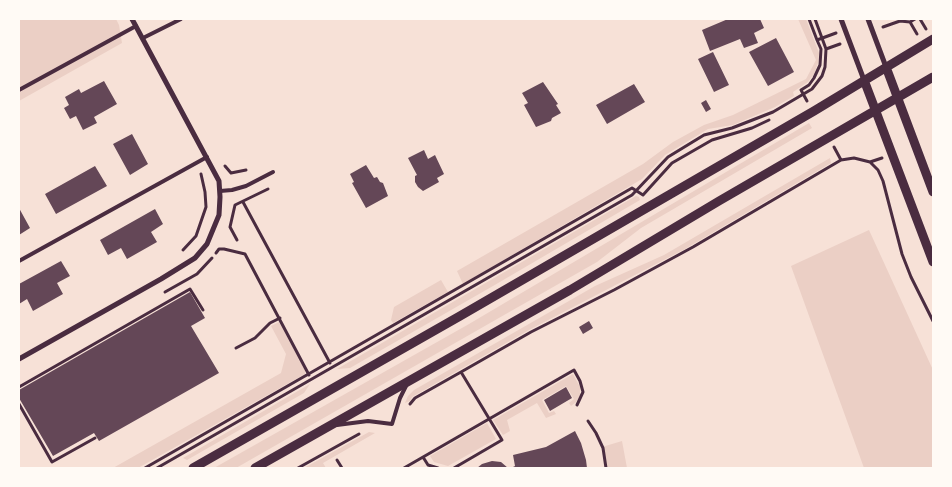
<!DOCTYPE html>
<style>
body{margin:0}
#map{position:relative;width:952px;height:487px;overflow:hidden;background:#f7e1d7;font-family:"Roboto Condensed",sans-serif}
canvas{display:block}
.frame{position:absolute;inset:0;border:20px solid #fffaf5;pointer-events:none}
</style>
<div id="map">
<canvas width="952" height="487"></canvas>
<div class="frame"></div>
</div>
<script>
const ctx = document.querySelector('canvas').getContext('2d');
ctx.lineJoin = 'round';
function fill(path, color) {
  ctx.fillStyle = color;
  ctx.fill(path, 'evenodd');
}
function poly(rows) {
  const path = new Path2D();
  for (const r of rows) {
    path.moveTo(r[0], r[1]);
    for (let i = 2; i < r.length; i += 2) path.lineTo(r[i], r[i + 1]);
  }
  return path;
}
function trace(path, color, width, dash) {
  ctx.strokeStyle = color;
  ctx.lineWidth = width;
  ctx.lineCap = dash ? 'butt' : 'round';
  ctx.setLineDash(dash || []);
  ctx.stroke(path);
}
fill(poly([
 [19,19,116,19,119,25,122,43,19,101],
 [798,19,806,19,819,53,818,63,814,74,808,82,793,92,794,96,775,107,733,125,708,129,665,155,642,179,463,284,457,271,643,164,673,142,704,125,733,115,806,79,816,60],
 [809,123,812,128,641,228,597,262,236,468,214,468,469,324],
 [830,158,831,163,685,249,529,330,412,397,410,401,405,403,408,396,414,390,595,286,664,255],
 [636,196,639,197,640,200,493,286,350,368,337,369],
 [869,230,933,370,933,468,864,468,791,266],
 [441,280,448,292,393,323,391,320,394,307],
 [279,322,305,370,305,374,138,468,113,468,281,373,286,354,271,326],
 [573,374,580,387,580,395,576,402,571,406,569,403,574,399,566,386,542,400,549,413,554,411,556,414,546,418,537,403,507,420,510,431,503,435,493,420],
 [310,384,304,393,187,460,183,458],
 [487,423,496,439,448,466,434,462,430,456],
 [369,432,375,433,323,463,326,468,304,468],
 [622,441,627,468,606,468,602,447]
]), '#ebcfc5');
fill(poly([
 [728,19,760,19,764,28,754,33,758,43,744,48,740,39,710,51,702,30],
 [776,38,794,72,768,86,749,52],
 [713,52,729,85,714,92,698,59],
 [104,81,117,104,94,117,97,123,83,130,76,116,70,119,64,108,69,105,65,97,79,89,81,93],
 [543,82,558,104,556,105,561,113,552,118,551,121,536,127,524,105,528,103,522,93],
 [634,84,645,102,607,124,596,105],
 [706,100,711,109,706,112,701,103],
 [132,134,148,164,130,175,113,144],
 [424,150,428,159,435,155,444,174,437,178,439,182,423,191,418,187,415,182,415,176,417,175,408,158],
 [366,165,374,178,377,177,380,182,383,183,388,196,366,208,352,183,354,182,350,174],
 [95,166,107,186,56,214,45,194],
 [19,208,30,228,19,235],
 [155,209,163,224,151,232,157,242,127,259,121,248,108,255,100,240],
 [61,261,70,276,57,283,63,294,33,311,27,299,19,304,19,284],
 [190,292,205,318,191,326,219,373,99,441,94,433,53,456,19,398,19,390],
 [589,321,593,328,583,334,579,327],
 [566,387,572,398,550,411,544,400],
 [575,431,581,443,586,460,587,468,511,468,515,466,513,455,546,447],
 [492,461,501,462,508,468,477,468,482,464]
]), '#644757');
trace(poly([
 [809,19,817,40],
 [815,19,826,49],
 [920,19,926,29],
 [910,22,917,34],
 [883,27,900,21,910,22,915,19],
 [807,101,801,90,809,85,814,78,820,65,821,49,817,40,836,33],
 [834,147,841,160],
 [870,162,878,170,883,181,902,254,911,277,933,321],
 [225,166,231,173,246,170],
 [243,202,330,363],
 [237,240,230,227,235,205,268,189],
 [183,250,196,236,206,207,205,192,201,174],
 [216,253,219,249,224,249,245,254,309,375],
 [165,292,197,274,212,258],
 [236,348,255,338,270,323,280,318],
 [19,387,190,289,203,310],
 [19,404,52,462,95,438],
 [410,404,415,398,461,372,531,332,614,290,693,247,841,160,854,158,870,162,882,158],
 [588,421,596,433,603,448,606,468],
 [423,457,428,465,438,468],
 [337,460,342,468],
 [145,468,632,188,643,195,672,163,712,140,752,128,769,120],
 [157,468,632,195,668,157,704,135,732,128,773,112,812,89,822,76,825,67,826,49,840,44],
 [298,468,359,434],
 [404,468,574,370,580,381,583,392,577,405],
 [454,468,502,440,461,372]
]), '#4a2c40', 3);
trace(poly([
 [143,38,181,19],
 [19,90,136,26],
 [220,191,232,190,246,186,273,172],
 [19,261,207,157],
 [337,425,368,421,392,424,400,398,407,384]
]), '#4a2c40', 4);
trace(poly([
 [841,19,864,80],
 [868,19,886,67],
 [19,359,161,279,195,258,207,244,219,215,220,197,219,181,132,19]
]), '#4a2c40', 5);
trace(poly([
 [886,67,933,192],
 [864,80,933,262],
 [193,468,460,316,814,111,933,39],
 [255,468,570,290,719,201,933,77]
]), '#4a2c40', 9);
</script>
